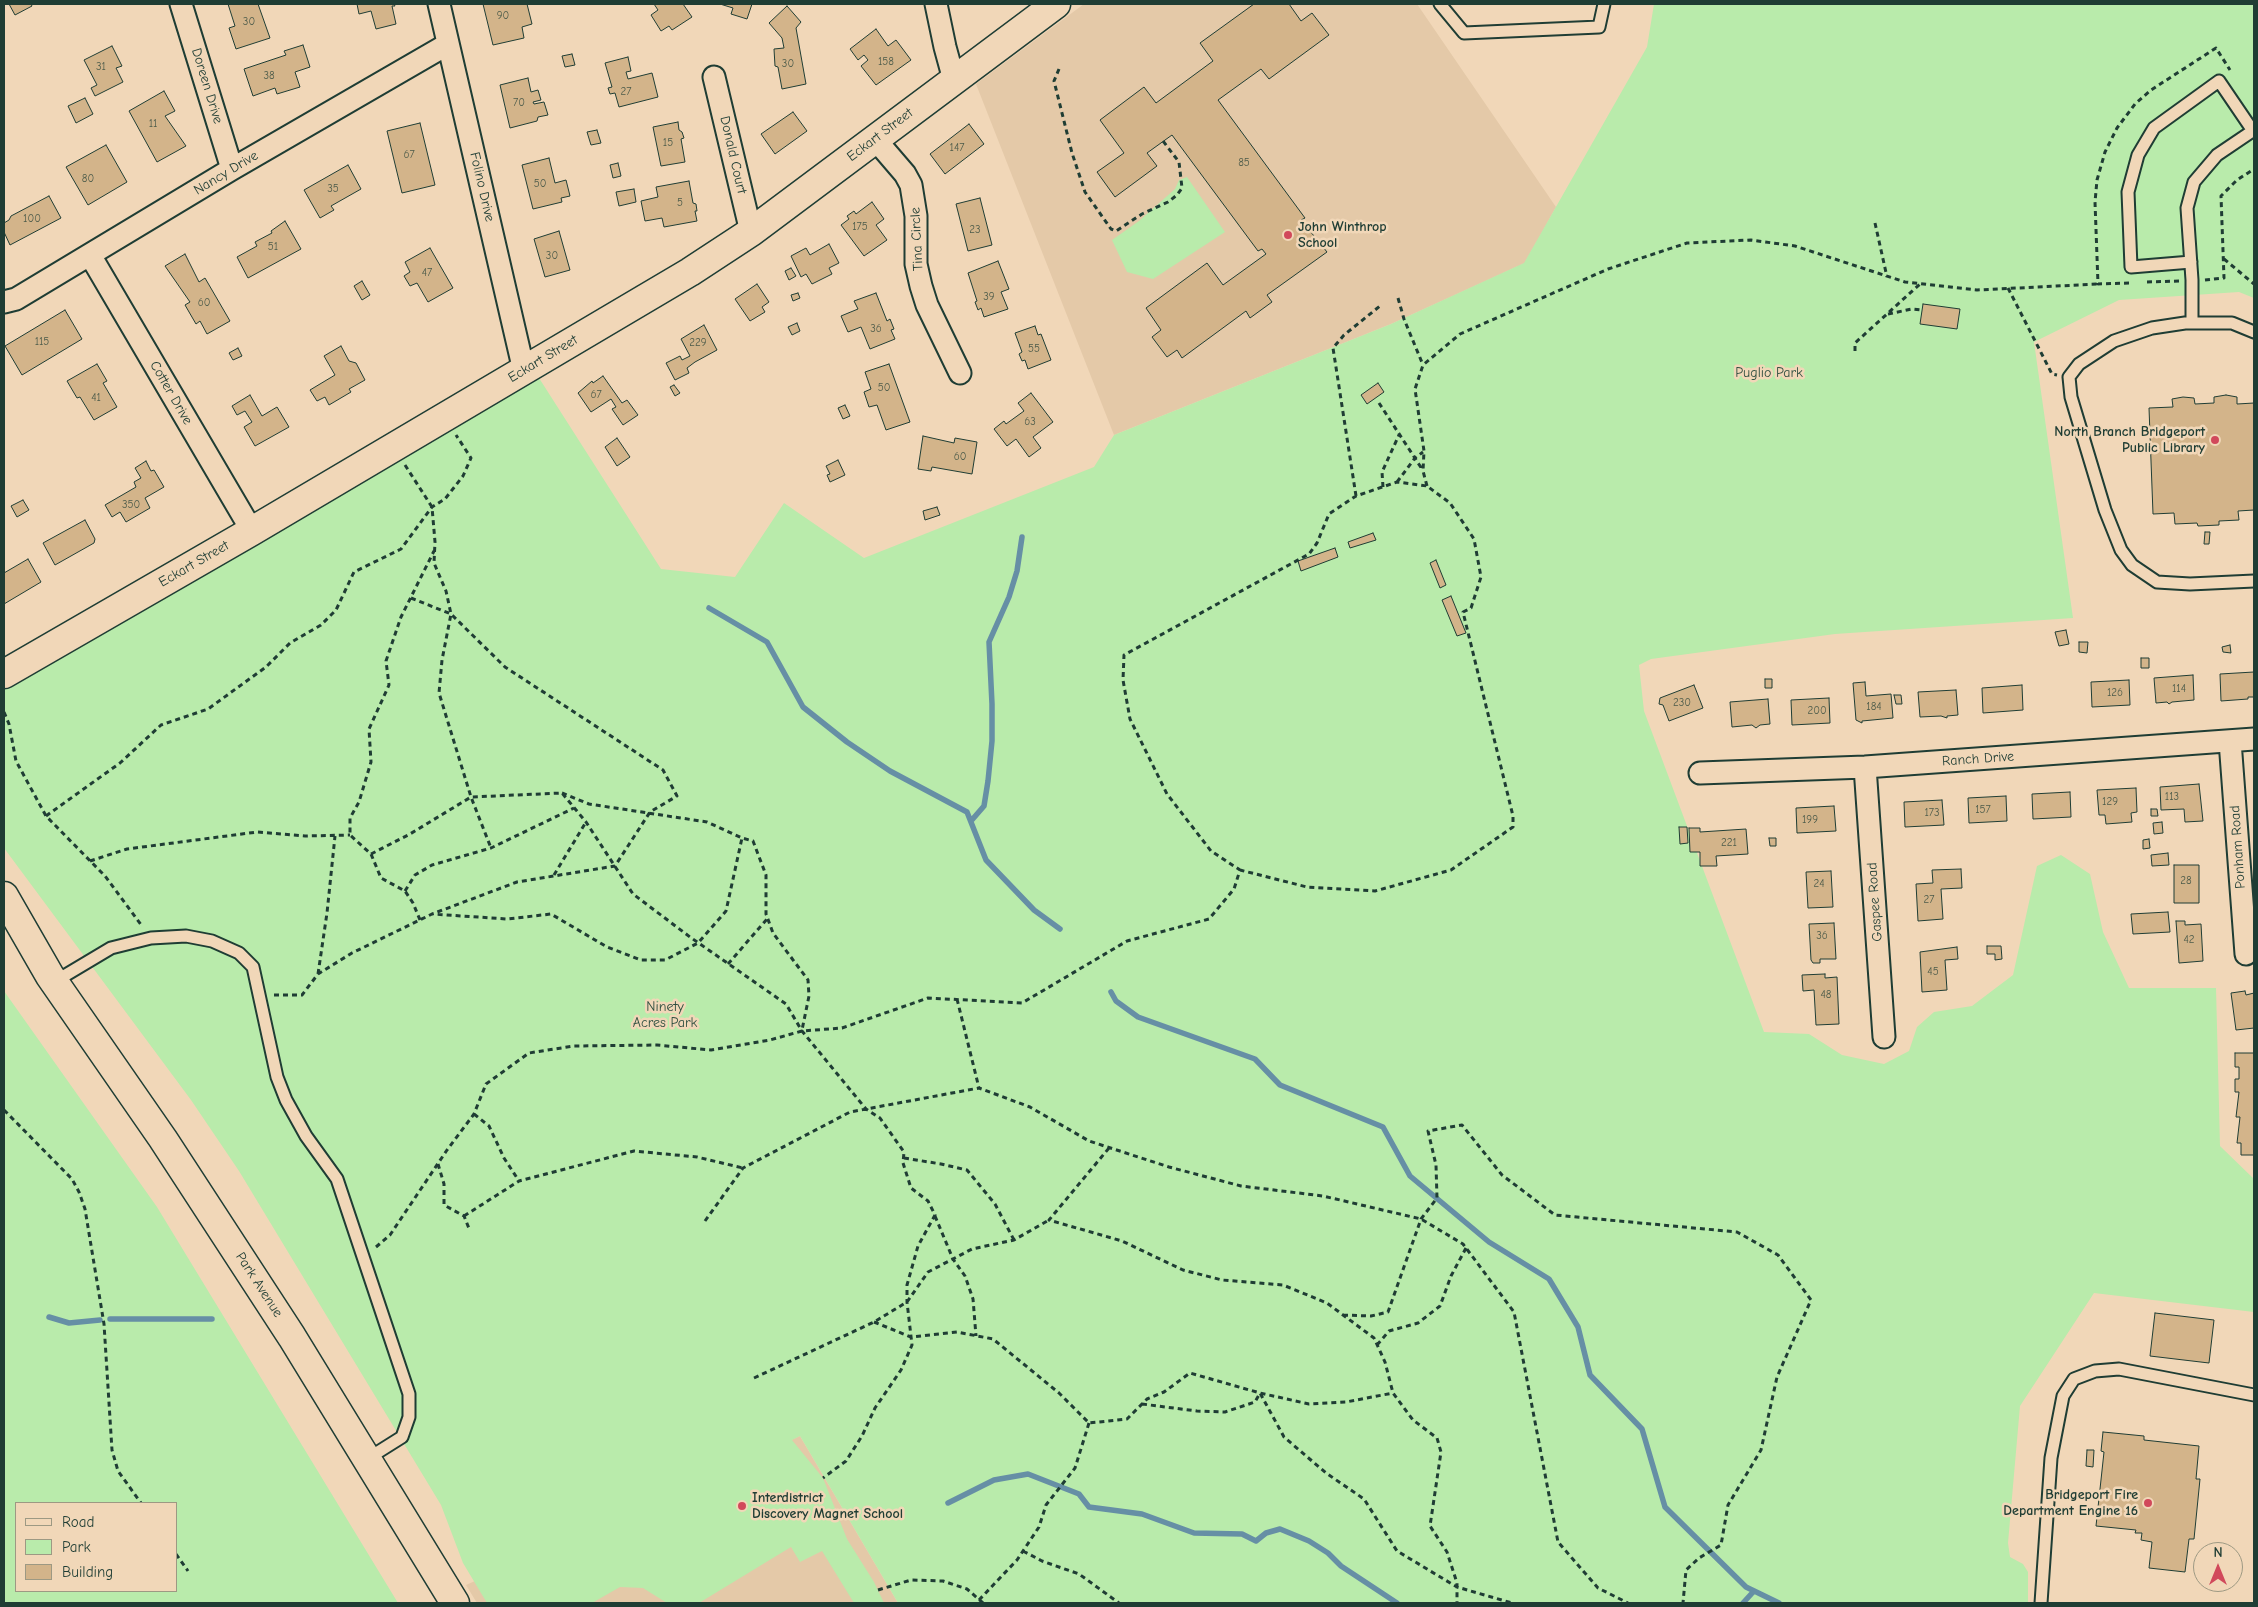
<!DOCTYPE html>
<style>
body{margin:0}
#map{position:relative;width:2258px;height:1607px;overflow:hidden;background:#f1d7b8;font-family:"Comic Neue",sans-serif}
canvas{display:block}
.frame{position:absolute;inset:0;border:5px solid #1f3d34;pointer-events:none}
.legend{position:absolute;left:15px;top:1502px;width:162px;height:90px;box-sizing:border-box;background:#f1d7b8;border:1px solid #9d9983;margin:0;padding:6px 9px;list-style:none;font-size:15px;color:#1f3d34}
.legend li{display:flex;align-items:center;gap:10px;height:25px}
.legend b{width:25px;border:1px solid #9d9983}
.north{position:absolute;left:2193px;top:1542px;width:50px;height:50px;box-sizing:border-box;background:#f1d7b8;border:1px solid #9d9983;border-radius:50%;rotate:0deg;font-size:14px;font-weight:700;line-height:20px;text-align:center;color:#1f3d34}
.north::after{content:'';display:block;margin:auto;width:18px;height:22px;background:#d1495b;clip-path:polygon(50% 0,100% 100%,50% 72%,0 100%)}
</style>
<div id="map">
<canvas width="2258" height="1607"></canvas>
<div class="frame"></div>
<ul class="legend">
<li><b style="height:6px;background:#f1d7b8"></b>Road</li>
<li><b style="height:14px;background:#b9ebab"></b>Park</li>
<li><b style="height:14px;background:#d3b48a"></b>Building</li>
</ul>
<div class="north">N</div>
</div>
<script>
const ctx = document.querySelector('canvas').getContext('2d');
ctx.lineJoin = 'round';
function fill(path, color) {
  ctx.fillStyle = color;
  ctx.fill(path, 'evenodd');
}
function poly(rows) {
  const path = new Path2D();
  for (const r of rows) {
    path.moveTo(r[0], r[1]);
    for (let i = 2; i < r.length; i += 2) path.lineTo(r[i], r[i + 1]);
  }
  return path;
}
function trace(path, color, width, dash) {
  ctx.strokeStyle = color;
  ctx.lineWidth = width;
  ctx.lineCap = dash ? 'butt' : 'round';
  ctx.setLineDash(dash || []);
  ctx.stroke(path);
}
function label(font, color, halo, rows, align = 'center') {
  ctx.font = font + ' "Comic Neue",sans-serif';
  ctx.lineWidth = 5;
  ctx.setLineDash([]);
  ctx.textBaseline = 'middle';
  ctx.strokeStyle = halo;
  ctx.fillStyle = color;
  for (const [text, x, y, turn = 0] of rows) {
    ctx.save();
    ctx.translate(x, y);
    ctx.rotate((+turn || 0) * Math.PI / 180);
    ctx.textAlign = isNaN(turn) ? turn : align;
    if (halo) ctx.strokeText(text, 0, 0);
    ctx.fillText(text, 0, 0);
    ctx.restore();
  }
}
fill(poly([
 [1084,4,1417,4,1556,207,1525,263,1391,324,1114,435,976,84],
 [800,1436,898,1603,477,1603,466,1585]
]), '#e4c9a8');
fill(poly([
 [1654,4,2254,4,2254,298,2239,292,2119,300,2034,342,2073,618,1835,634,1651,659,1639,665,1644,711,1764,1032,1809,1034,1842,1055,1884,1064,1909,1051,1917,1027,1934,1012,1972,1006,2013,975,2037,866,2061,855,2090,874,2103,932,2129,988,2216,988,2220,1146,2254,1179,2254,1312,2094,1293,2020,1406,2008,1543,2010,1557,2023,1564,2028,1572,2028,1603,898,1603,800,1436,792,1440,823,1478,847,1539,874,1582,884,1603,854,1603,822,1551,800,1562,791,1547,699,1603,667,1603,643,1588,620,1587,592,1603,487,1603,463,1563,441,1505,239,1171,191,1100,4,848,4,689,539,378,661,569,735,577,784,503,864,558,1094,467,1114,435,1391,324,1524,263,1647,47],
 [1187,177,1225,232,1153,279,1127,272,1112,240,1139,221,1175,189,1179,180],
 [4,991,157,1207,398,1603,4,1603],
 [16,1503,176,1503,176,1591,16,1591]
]), '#b9ebab');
trace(poly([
 [709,608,767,642,803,707,847,742,890,771,967,812,986,860,1034,910,1060,929],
 [971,821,984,806,988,781,992,741,992,704,989,642,1009,597,1017,571,1022,537],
 [1111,992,1116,1001,1138,1017,1255,1059,1280,1085,1383,1127,1410,1176,1489,1242,1549,1279,1578,1327,1590,1375,1642,1429,1665,1507,1746,1587,1779,1603],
 [49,1317,69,1323,100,1320],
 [110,1319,212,1319],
 [948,1503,994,1480,1028,1474,1079,1494,1089,1507,1142,1514,1194,1533,1242,1534,1256,1541,1266,1533,1280,1529,1309,1541,1328,1553,1341,1566,1397,1603],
 [1743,1603,1754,1591]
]), '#668fa5', 5.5);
const building = poly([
 [9,4,31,4,32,6,15,15,9,4],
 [228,4,258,4,270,38,236,49,229,28,235,26,228,4],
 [357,4,394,4,395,6,392,6,396,24,376,29,371,11,359,14,357,4],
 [483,4,527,4,532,24,522,27,524,38,493,45,483,4],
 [654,4,683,4,692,17,672,30,669,26,661,31,651,15,658,10,654,4],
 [720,4,752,4,747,19,731,14,733,8,720,4],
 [1254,4,1289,4,1301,21,1312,13,1329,35,1269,79,1261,69,1218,100,1305,218,1301,220,1327,252,1267,295,1272,302,1250,318,1246,311,1182,358,1177,350,1167,357,1152,337,1161,330,1146,308,1207,263,1223,285,1266,254,1262,249,1258,251,1172,135,1147,153,1157,166,1115,197,1097,172,1124,153,1100,120,1144,87,1156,103,1213,61,1200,43,1254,4],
 [787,6,801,22,796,28,806,84,782,89,778,67,775,66,774,49,784,48,782,38,769,23,787,6],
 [876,29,888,46,896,40,911,60,876,85,861,66,868,60,864,55,858,60,850,49,876,29],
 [303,45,310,67,295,72,300,87,277,94,275,88,253,96,244,69,286,55,284,51,303,45],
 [112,46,122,66,116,68,123,82,95,96,91,88,97,85,84,60,112,46],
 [572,54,575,65,565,67,562,56,572,54],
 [628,57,631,71,626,72,628,79,652,73,658,97,619,107,615,93,610,94,608,88,612,87,605,63,628,57],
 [528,78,531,92,538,90,541,100,533,102,534,104,544,102,548,115,538,117,537,121,510,128,500,85,528,78],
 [164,91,175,111,165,116,186,146,157,162,129,111,164,91],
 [85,98,93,114,76,123,68,106,85,98],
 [793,112,807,131,775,154,761,134,793,112],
 [678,122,679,130,682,132,684,138,681,139,685,162,661,166,653,127,678,122],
 [420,123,435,185,402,193,387,131,420,123],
 [969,124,984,144,945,174,930,154,969,124],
 [597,130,601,143,591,145,587,132,597,130],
 [106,145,127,182,88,205,66,167,106,145],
 [549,158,555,183,566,180,570,196,561,198,562,202,533,209,522,165,549,158],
 [618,163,621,176,613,178,610,165,618,163],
 [348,165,361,189,331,206,334,210,320,218,304,190,348,165],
 [689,181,693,203,696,204,697,211,695,211,697,221,664,227,662,218,645,221,641,201,658,197,656,187,689,181],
 [634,189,636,202,619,206,616,192,634,189],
 [49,196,61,218,10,245,4,232,4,223,9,220,11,216,49,196],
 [980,198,992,245,968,251,956,204,980,198],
 [872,202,884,219,876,225,887,240,864,256,841,225,849,219,847,216,854,211,856,214,872,202],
 [285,221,301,249,248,278,237,257,257,246,255,242,272,233,271,231,285,221],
 [559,231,570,270,545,277,534,239,559,231],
 [829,244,839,263,829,268,832,274,812,284,806,274,801,277,791,256,806,248,810,255,829,244],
 [430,248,453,288,428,302,417,283,410,286,404,276,410,272,405,262,430,248],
 [185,254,199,282,205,278,230,321,207,334,200,321,196,324,185,305,190,302,165,266,185,254],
 [998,261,1009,289,1001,292,1008,309,984,317,981,308,978,310,975,302,977,301,968,273,998,261],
 [791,268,796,276,789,280,785,271,791,268],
 [362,281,370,295,362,300,354,286,362,281],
 [757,284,769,302,762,307,765,312,750,321,735,299,757,284],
 [798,293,800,298,793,301,791,295,798,293],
 [876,293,887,321,890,319,894,329,891,330,895,339,870,349,861,327,848,332,841,316,858,309,854,301,876,293],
 [1923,304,1960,309,1957,329,1920,324,1923,304],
 [65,310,82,339,22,375,5,346,65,310],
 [797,323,800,331,792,335,788,327,797,323],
 [704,325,717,350,695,362,687,368,689,373,675,380,666,363,680,356,682,360,690,356,681,339,704,325],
 [1035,326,1038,335,1041,334,1051,360,1028,369,1025,360,1022,361,1019,354,1022,352,1015,333,1035,326],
 [341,346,349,361,356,363,365,380,349,389,351,392,329,405,325,397,317,401,310,390,335,375,324,356,341,346],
 [238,348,242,356,233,360,229,353,238,348],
 [97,364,107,381,103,383,117,407,94,420,80,397,77,398,67,381,97,364],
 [889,364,910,422,886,430,877,405,869,407,864,392,871,389,865,372,889,364],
 [603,376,622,403,627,400,638,415,623,425,612,409,616,407,611,399,591,412,578,393,592,381,593,383,603,376],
 [1378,383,1384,392,1367,404,1361,395,1378,383],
 [674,385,680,393,675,396,670,387,674,385],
 [1031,393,1053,422,1033,437,1041,448,1029,457,1016,439,1007,446,994,429,1004,421,1006,424,1024,411,1018,403,1031,393],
 [250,395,262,416,277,407,289,427,255,446,244,427,252,422,245,411,237,415,232,406,250,395],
 [2226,395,2237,397,2237,404,2254,403,2254,510,2238,511,2239,520,2219,521,2219,525,2198,526,2197,523,2175,524,2174,513,2153,514,2149,408,2173,407,2172,399,2183,397,2194,398,2195,404,2214,403,2214,397,2226,395],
 [845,405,850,416,843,419,838,408,845,405],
 [923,436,954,443,955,438,977,442,972,474,932,467,931,471,918,469,923,436],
 [617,438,630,457,617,466,605,447,617,438],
 [838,460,845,475,830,482,827,475,830,474,826,466,838,460],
 [146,461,151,471,154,470,164,487,145,498,150,508,126,522,120,512,112,517,105,505,136,487,134,482,141,478,135,468,146,461],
 [23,500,29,510,17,517,11,506,23,500],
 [937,507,940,515,925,520,923,511,937,507],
 [85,520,95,539,94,543,55,565,43,543,85,520],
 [2205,532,2210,532,2209,544,2204,544,2205,532],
 [1373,533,1376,540,1350,548,1348,542,1373,533],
 [1335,548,1338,557,1301,571,1298,561,1335,548],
 [28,559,41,582,4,604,4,573,28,559],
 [1436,560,1446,585,1440,588,1430,563,1436,560],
 [1451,596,1466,633,1457,636,1442,600,1451,596],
 [2066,630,2069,644,2059,646,2055,632,2066,630],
 [2079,642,2088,642,2087,653,2079,652,2079,642],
 [2230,645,2231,653,2223,652,2222,647,2230,645],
 [2141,658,2149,658,2149,668,2141,668,2141,658],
 [2254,672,2254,697,2248,697,2248,699,2221,701,2220,674,2254,672],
 [2193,675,2194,700,2172,702,2169,704,2167,702,2156,703,2154,678,2193,675],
 [1765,679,1772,679,1772,688,1765,688,1765,679],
 [2129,680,2130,705,2092,707,2091,682,2129,680],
 [1865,682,1866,696,1891,694,1893,718,1862,721,1862,723,1856,720,1853,683,1865,682],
 [1694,685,1703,708,1669,721,1663,705,1659,704,1660,698,1694,685],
 [2022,685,2023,710,1983,713,1982,688,2022,685],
 [1956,690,1958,715,1947,716,1947,718,1941,716,1920,717,1918,692,1956,690],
 [1894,695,1901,695,1902,704,1896,704,1894,695],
 [1829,698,1830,723,1792,725,1791,700,1829,698],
 [1768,699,1770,724,1760,725,1756,728,1752,725,1732,727,1730,702,1768,699],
 [2199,784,2203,821,2185,822,2184,809,2161,810,2160,787,2199,784],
 [2136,788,2137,812,2131,813,2132,822,2106,824,2105,815,2099,815,2097,790,2136,788],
 [2070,792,2071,817,2033,819,2032,794,2070,792],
 [2006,796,2007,821,1969,823,1968,798,2006,796],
 [1942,800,1944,825,1905,827,1904,802,1942,800],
 [1834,806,1836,831,1797,833,1796,808,1834,806],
 [2151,809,2157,809,2158,816,2151,816,2151,809],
 [2162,822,2163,833,2154,834,2153,823,2162,822],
 [1679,827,1687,827,1688,843,1680,844,1679,827],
 [1689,828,1700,828,1700,832,1746,829,1748,854,1716,856,1717,866,1700,866,1700,852,1690,852,1689,828],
 [1769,838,1776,838,1776,846,1770,846,1769,838],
 [2149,839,2150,848,2143,849,2143,840,2149,839],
 [2168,853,2169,865,2152,866,2151,855,2168,853],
 [2174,865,2199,865,2199,903,2174,903,2174,865],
 [1961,869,1962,888,1941,889,1943,919,1918,921,1916,884,1933,883,1932,870,1961,869],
 [1831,871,1833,907,1808,908,1806,872,1831,871],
 [2168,912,2170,932,2133,934,2131,914,2168,912],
 [2176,921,2185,921,2185,925,2201,924,2203,961,2179,963,2176,921],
 [1834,923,1836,959,1820,959,1820,963,1813,963,1811,960,1809,924,1834,923],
 [1987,946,2001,946,2002,959,1995,960,1995,954,1987,954,1987,946],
 [1957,947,1958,959,1945,960,1947,990,1922,992,1920,952,1957,947],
 [1825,974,1825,978,1837,977,1839,1024,1816,1025,1814,990,1803,991,1802,975,1825,974],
 [2245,991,2246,995,2254,993,2254,1028,2236,1030,2231,993,2245,991],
 [2235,1053,2254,1053,2254,1155,2241,1155,2241,1143,2237,1143,2240,1117,2236,1117,2239,1092,2235,1092,2235,1079,2239,1079,2239,1067,2235,1067,2235,1053],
 [2155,1313,2214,1320,2209,1363,2150,1356,2155,1313],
 [2103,1432,2144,1436,2144,1440,2199,1446,2196,1479,2200,1479,2194,1539,2189,1539,2185,1572,2149,1568,2152,1542,2141,1540,2142,1533,2135,1533,2136,1530,2096,1526,2104,1452,2101,1451,2103,1432],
 [2087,1450,2094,1450,2093,1467,2086,1466,2087,1450]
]);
fill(building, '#d3b48a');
trace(building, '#1f3d34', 1);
const service = poly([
 [1440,4,1464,33,1599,27,1604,4],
 [2191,262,2131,267,2128,192,2138,155,2154,128,2219,81,2253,131],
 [2192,323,2192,280,2187,208,2194,182,2217,155,2254,130],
 [2254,332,2232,323,2185,323,2152,328,2114,341,2079,364,2069,377,2071,397,2105,510,2121,550,2132,565,2157,582,2190,584,2254,581],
 [54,982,111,948,151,938,186,936,212,941,239,953,253,967,277,1077,286,1100,306,1136,337,1179,409,1394,409,1417,402,1437,367,1459],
 [2041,1603,2051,1458,2063,1396,2074,1379,2095,1371,2119,1369,2254,1395]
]);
const minor = poly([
 [181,4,232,169],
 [439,4,524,371],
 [936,4,945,47,954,80],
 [714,77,751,232],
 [875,139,905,174,911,185,916,216,916,264,921,286,927,305,960,373],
 [90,255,252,531],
 [4,302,16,299,232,169,448,44],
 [2230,741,2246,954],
 [1865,767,1884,1037],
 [1700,773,1865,767,2254,739]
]);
const tertiary = poly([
 [4,674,252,531,690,272,751,232,1056,4]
]);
const secondary = poly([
 [4,896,50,976,163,1139,292,1337,455,1603]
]);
trace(service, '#1f3d34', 15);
trace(minor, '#1f3d34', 25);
trace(tertiary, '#1f3d34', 31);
trace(secondary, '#1f3d34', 31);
trace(poly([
 [1059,69,1054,81,1072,153,1085,192,1111,229,1116,231,1142,214,1168,202,1177,195,1182,188,1179,162,1163,141],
 [1875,223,1887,277],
 [2224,259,2254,284],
 [2205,280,2224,278,2221,196,2237,180,2254,169],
 [2147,282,2179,281],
 [2129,283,2098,284,2095,202,2097,180,2105,152,2117,128,2135,104,2151,90,2216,48,2230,70],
 [2008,288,2052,374,2057,375],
 [1398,298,1404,319,1423,365],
 [1888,314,1912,309,1922,310],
 [1855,351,1855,343,1920,284],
 [1379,403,1422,469],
 [405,465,432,507,435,542,434,563,446,591,451,614,505,667,663,770,677,796,650,812,615,866,517,882,432,914],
 [1397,482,1415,458,1423,452],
 [1427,486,1423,471,1424,451,1415,389,1423,365,1460,334,1608,269,1687,243,1751,240,1795,246,1905,282,1977,290,2098,284],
 [1383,487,1382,472,1399,435],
 [1356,496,1333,348,1344,335,1380,306],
 [411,598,451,614,442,660,439,693,471,797,491,848],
 [4,712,9,724,16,761,46,816,105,876,142,926],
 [562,793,589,804,707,822,742,838,753,841,766,875,766,914,773,933,808,980,809,996,802,1030],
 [46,816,120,763,161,725,208,709,266,667,290,643,321,625,336,610,354,572,401,549,432,507,445,499,463,476,471,458,456,435],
 [371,854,410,834,471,797,562,793,586,822,633,894,690,937,786,1004,802,1031,866,1109,880,1118,904,1152,903,1163,911,1188,928,1201,935,1215,918,1246,907,1285,907,1302,912,1345,901,1370,875,1408,862,1436,846,1461,823,1478],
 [90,861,127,849,257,832,305,836,350,835],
 [554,875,586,822],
 [405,891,415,875,432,865,491,848,574,808],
 [420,920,413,903,405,891,381,878,371,854,350,835,350,818,359,802,371,762,369,729,389,685,386,661,401,617,434,551],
 [728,964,767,919],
 [318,974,327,913,335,836],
 [274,995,302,995,318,974,352,953,432,914,507,919,551,914,607,947,641,960,665,960,698,943,726,911,742,838],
 [957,999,979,1088],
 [4,1110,72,1179,79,1192,85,1209,104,1324,112,1450,118,1471,141,1503],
 [474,1114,489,1126,504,1158,519,1181],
 [1109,1148,1049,1220,1122,1241,1183,1270,1222,1280,1283,1285,1327,1303,1374,1338,1385,1362,1393,1393,1413,1420,1437,1438,1441,1452,1430,1526,1447,1552,1457,1583,1457,1603],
 [904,1158,941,1164,967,1170,995,1204,1014,1240],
 [438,1164,444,1184,444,1205,464,1216,470,1231],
 [464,1216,519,1181,634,1151,697,1157,743,1168],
 [935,1216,953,1259,965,1276,973,1299,976,1336],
 [705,1221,743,1168,850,1112,979,1088,1030,1107,1089,1141,1169,1167,1241,1186,1323,1196,1421,1219,1463,1244,1514,1312,1558,1542,1598,1588,1628,1603],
 [376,1247,390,1235,447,1150,474,1114,486,1084,529,1053,574,1046,657,1045,711,1050,770,1040,802,1031,842,1028,928,998,1022,1003,1127,941,1209,919,1234,889,1240,870,1211,851,1167,794,1130,719,1123,680,1124,655,1309,554,1317,543,1329,514,1356,496,1397,482,1427,486,1450,503,1474,539,1481,577,1471,608,1463,612,1513,816,1513,827,1451,870,1375,891,1307,887,1240,870],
 [1343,1315,1371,1316,1388,1312,1421,1219,1437,1198,1436,1165,1428,1131,1462,1125,1502,1175,1555,1215,1737,1232,1778,1255,1811,1300,1777,1377,1761,1450,1728,1505,1721,1545,1699,1558,1686,1570,1683,1603],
 [874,1322,911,1337,957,1332,993,1339,1059,1393,1089,1423,1127,1419,1147,1399,1164,1392,1190,1373,1260,1393,1309,1404,1346,1402,1393,1393],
 [1377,1345,1389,1331,1418,1323,1440,1306,1451,1276,1466,1248],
 [754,1378,874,1322,907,1302,928,1272,972,1249,1014,1240,1049,1220],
 [1142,1404,1197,1411,1225,1412,1255,1402,1260,1393,1284,1437,1326,1473,1364,1499,1397,1551,1457,1587,1512,1603],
 [1023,1551,1042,1561,1079,1574,1119,1603],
 [176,1554,188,1571],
 [878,1590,911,1580,943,1581,967,1589,983,1603],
 [979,1600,1017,1560,1039,1527,1046,1505,1075,1468,1089,1423]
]), '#1f3d34', 3, [5, 4]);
trace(service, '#f1d7b8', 11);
trace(minor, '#f1d7b8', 21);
trace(tertiary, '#f1d7b8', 28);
trace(secondary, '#f1d7b8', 28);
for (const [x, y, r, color] of [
 [1288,235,5,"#d1495b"],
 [2215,440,5,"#d1495b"],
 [2148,1503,5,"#d1495b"],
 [742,1506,5,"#d1495b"]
]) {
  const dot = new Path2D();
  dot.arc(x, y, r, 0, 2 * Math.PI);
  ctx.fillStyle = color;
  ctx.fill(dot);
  trace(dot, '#f1d7b8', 2);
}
label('11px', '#4c5b4a', null, [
 ["90",503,16],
 ["30",249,22],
 ["158",886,62],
 ["30",788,64],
 ["31",101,67],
 ["38",269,76],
 ["27",626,92],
 ["70",519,103],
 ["11",153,124],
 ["15",668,143],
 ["147",957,148],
 ["67",409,155],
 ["85",1244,163],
 ["80",88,179],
 ["50",540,184],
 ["35",333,189],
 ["5",680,203],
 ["100",32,219],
 ["175",860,227],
 ["23",975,230],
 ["51",273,247],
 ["30",552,256],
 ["47",427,273],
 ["39",989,297],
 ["60",204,303],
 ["36",876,329],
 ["115",42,342],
 ["229",698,343],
 ["55",1034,349],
 ["50",884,388],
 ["67",596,395],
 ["41",96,398],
 ["63",1030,422],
 ["60",960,457],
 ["350",131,505],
 ["114",2179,689],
 ["126",2115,693],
 ["230",1682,703],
 ["184",1874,707],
 ["200",1817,711],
 ["113",2172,797],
 ["129",2110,802],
 ["157",1983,810],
 ["173",1932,813],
 ["199",1810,820],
 ["221",1729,843],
 ["28",2186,881],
 ["24",1819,884],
 ["27",1929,900],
 ["36",1822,936],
 ["42",2189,940],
 ["45",1933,972],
 ["48",1826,995]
]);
label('14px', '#1f3d34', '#f1d7b8', [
 ["Doreen Drive",207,86,73],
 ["Eckart Street",880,135,-37],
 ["Donald Court",733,155,77],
 ["Nancy Drive",226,173,-31],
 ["Folino Drive",482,187,77],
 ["Tina Circle",917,239,-93],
 ["Eckart Street",543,359,-31],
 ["Cotter Drive",171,393,60],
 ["Eckart Street",194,564,-30],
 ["Ranch Drive",1978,759,-4],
 ["Ponham Road",2238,847,-94],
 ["Gaspee Road",1875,902,-94],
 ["Park Avenue",259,1285,57]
]);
label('bold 14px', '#1f3d34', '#f1d7b8', [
 ["John Winthrop",1298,227],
 ["School",1298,243],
 ["North Branch Bridgeport",2205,432,"right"],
 ["Public Library",2205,448,"right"],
 ["Bridgeport Fire",2138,1495,"right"],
 ["Department Engine 16",2138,1511,"right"],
 ["Interdistrict",752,1498],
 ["Discovery Magnet School",752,1514]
], 'left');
label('14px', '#2e4e40', '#f1d7b8', [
 ["Puglio Park",1769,373],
 ["Ninety",665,1007],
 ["Acres Park",665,1023]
]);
</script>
